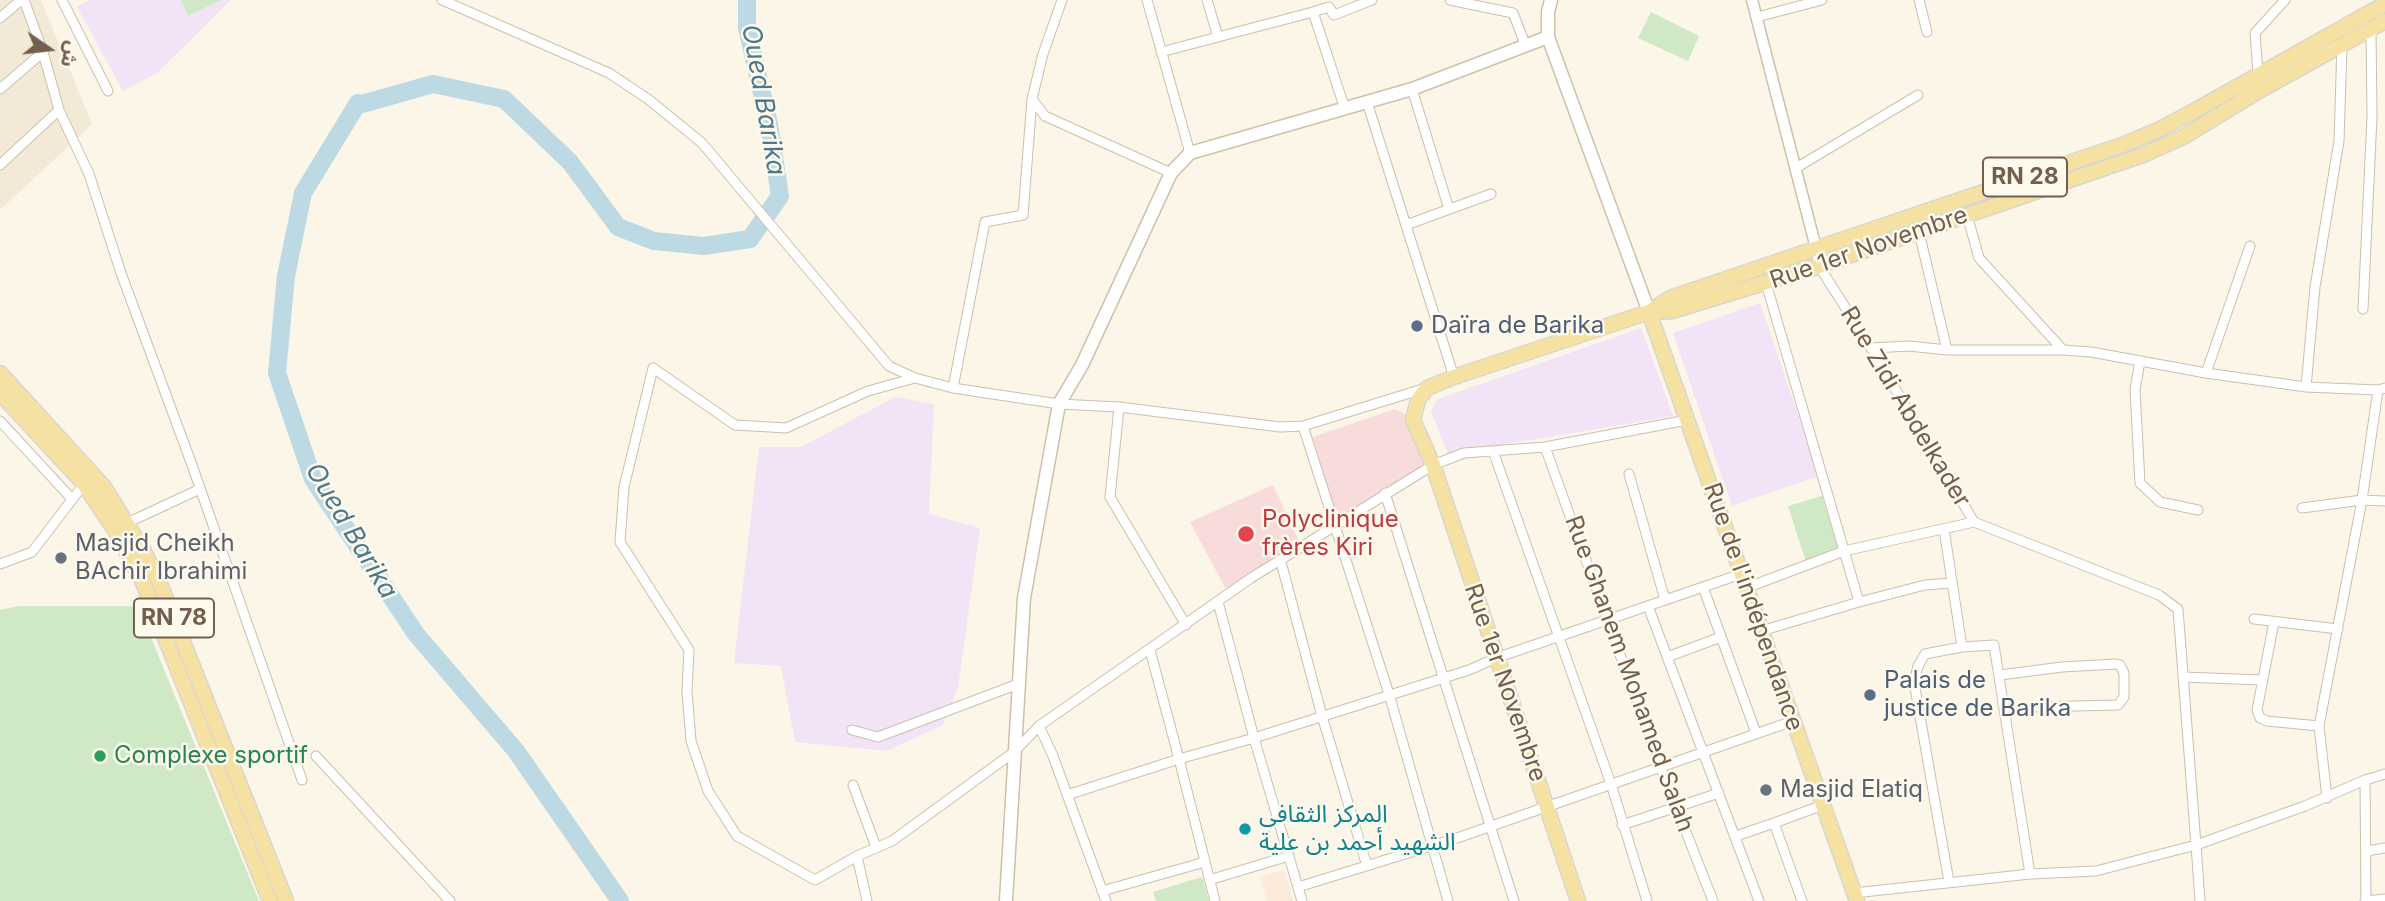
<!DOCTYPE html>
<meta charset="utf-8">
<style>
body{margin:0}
#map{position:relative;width:2385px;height:901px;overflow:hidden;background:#fbf6e7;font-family:Inter,"Noto Sans Arabic",sans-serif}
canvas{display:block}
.north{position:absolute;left:14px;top:14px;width:70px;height:70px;-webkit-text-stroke:5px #fef9ed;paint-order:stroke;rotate:104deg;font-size:19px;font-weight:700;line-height:28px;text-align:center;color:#735f4d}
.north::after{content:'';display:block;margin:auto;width:24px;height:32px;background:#735f4d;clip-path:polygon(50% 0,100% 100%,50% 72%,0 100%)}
</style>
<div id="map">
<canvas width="2385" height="901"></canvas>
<div class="north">ش</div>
</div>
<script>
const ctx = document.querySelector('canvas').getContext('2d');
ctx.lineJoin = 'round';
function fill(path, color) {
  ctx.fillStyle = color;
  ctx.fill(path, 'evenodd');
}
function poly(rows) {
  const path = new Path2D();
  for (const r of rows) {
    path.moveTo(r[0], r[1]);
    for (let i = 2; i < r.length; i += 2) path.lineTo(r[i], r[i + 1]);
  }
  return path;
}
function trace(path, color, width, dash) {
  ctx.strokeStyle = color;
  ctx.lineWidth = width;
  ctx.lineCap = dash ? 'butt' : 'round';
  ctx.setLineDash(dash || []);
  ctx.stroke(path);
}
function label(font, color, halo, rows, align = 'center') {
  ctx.font = font + ' Inter,"Noto Sans Arabic",sans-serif';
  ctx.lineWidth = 5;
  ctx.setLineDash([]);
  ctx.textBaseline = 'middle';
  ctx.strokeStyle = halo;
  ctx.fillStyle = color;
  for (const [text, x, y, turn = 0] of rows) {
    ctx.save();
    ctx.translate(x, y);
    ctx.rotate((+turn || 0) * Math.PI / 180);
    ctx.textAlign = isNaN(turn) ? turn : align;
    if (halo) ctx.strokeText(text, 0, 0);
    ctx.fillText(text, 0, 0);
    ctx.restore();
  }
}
fill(poly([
 [0,0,41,0,92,124,0,210]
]), '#f2e9d6');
fill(poly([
 [1284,870,1293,901,1267,901,1260,877]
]), '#fbe9db');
fill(poly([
 [89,0,231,0,157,73,123,91,77,7],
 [1760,303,1819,476,1732,506,1673,333],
 [1641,328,1673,416,1448,454,1431,411,1438,399],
 [895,397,934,404,929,514,980,528,958,688,943,725,887,751,795,742,781,666,734,663,759,447,801,447]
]), '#f3e3f7');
fill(poly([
 [1395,409,1407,415,1426,465,1337,521,1313,437],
 [1273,485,1301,546,1229,595,1190,522]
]), '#f8dbdb');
fill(poly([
 [181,0,221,0,188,16],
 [1651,12,1699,36,1688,61,1638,38],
 [1822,496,1840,555,1807,565,1788,506],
 [19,606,138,606,259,901,0,901,0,610],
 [1202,877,1209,901,1156,901,1153,892]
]), '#cfe8c6');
trace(poly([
 [620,901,516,751,416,634,313,479,277,373,286,276,303,193,358,103,362,104,433,84,504,99,570,162,618,227,654,241,704,246,750,239,780,196,769,124,747,28,747,0]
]), '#bcd9e4', 18);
const minor = poly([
 [62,0,108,91],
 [442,0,609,73,648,99,702,143,889,366,915,378,953,388,1059,404,1119,407,1280,427,1303,426,1426,388],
 [1147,0,1190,153],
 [1207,0,1218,37],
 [1450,0,1513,13,1525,44],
 [1919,0,1927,32],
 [1313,12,1329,7,1334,15,1372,0],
 [1757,17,1822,0],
 [0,18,21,0],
 [1161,52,1313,12,1345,109],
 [2258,74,2255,33,2285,0],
 [0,89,43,52],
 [1412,89,1449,209],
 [1032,99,1045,116,1171,173],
 [1367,102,1454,377],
 [59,110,89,174,121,273,192,465,302,780],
 [0,165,59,110,43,52,24,0],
 [1796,168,1918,95],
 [1406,225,1491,194],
 [1919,232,1947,350],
 [1816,248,1819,266,1871,348,1974,522,2159,595,2178,609,2196,845,2096,871,2030,874,1854,893],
 [1766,283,1859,602],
 [2363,309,2372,117,2371,29],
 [1871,348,1909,346,1947,350,2063,350,1979,258,1967,215],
 [2063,350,2091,352,2206,373,2306,387,2378,390],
 [2140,361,2135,390,2140,483,2160,502,2198,510],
 [2206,373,2250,246],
 [915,378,868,391,786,428,735,425,653,368,624,487,620,542,689,650,687,691,691,741,708,791,737,836,815,880,857,856,892,841,1014,752,1039,726,1251,578,1433,465,1464,453,1545,447,1687,420],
 [2306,387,2315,287,2339,141,2342,45],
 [953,388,985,222,1023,215,1032,99,1043,54,1062,0],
 [1119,407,1110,497,1186,625],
 [0,421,72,499],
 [1303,426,1389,694,1448,901],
 [1545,447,1661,768,1713,901],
 [1493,451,1611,784,1647,901],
 [1629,474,1665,600],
 [1385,493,1514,901],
 [2302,508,2362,500,2385,501],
 [127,523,200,489],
 [1944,529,1962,647],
 [1281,562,1322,716,1367,866],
 [0,564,32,552,84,484],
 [1703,587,1756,733],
 [1746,588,1844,551,1974,522],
 [1218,602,1254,738,1302,901],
 [1648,606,1759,901],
 [2254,619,2338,629],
 [2274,622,2257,710,2260,718,2267,721,2319,726],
 [1761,631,1859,602,1925,585,1951,583],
 [1667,657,1721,637],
 [2000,675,2062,667,2116,664,2120,665,2124,673,2124,697,2118,705,2032,707,2005,711],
 [2183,677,2262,680],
 [1039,726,1053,756,1106,901],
 [852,730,878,737,1018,684],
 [316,756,450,901],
 [2365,780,2366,901],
 [853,785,876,847],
 [1067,795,1179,759,1150,650],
 [2327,798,2319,726,2362,500,2378,390,2385,388],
 [1774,823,1823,805],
 [1622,825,1719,793],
 [1736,836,1774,823,1802,901],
 [2366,851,2385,848],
 [857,856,867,901],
 [1209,880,1289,856],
 [1949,882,1914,682,1918,666,1925,654,1962,647,1994,645,2030,874],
 [1298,887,1457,838,1793,721],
 [1102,891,1205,862],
 [1215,901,1179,759,1254,738,1469,670,1496,658,1741,574],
 [2200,901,2196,845,2305,806,2365,780,2385,774],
 [2365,901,2385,899]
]);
const tertiary = poly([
 [1752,0,1816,248]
]);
const secondary = poly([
 [1551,0,1548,12,1548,37,1649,312],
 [1006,901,1024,598,1059,404,1082,365,1171,173,1190,153,1412,89,1548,37]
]);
const primary = poly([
 [1649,312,1857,901],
 [1651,312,1672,311,1819,266,2143,155,2185,136,2257,92,2385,21],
 [0,373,104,487,143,550,158,579,286,901],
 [0,393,84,484,116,532,142,580,270,901],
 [1578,901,1433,465,1413,420,1418,400,1427,388,1454,377,1649,312,1670,298,2122,145,2158,130,2194,111,2385,4]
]);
trace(minor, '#ccbfae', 11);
trace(tertiary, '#ccbfae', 13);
trace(secondary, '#cfc0ab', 15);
trace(primary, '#dbd5d1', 17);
trace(minor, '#fff', 9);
trace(tertiary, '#fff', 10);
trace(secondary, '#fff', 12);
trace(primary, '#f5e2a3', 14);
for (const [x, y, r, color] of [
 [1417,326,7,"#5c6f8a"],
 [1246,534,9,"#e0444e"],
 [61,558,7,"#6b7280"],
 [1870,695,7,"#5c6f8a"],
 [100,756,7,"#2e9e5b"],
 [1766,790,7,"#6b7280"],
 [1245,829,7,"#0f9aa8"]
]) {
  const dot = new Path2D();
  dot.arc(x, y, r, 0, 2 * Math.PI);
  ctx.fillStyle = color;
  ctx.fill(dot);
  trace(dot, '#fef9ed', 2.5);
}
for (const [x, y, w] of [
 [2025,177,84],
 [174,618,80]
]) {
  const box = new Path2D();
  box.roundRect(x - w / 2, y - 19.5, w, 39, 5);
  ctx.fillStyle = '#fef9ed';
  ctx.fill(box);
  trace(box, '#735f4d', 2);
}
label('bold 23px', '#735f4d', null, [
 ["RN 28",2025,177],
 ["RN 78",174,618]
]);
label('24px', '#735f4d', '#fef9ed', [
 ["Rue 1er Novembre",1869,248,-19],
 ["Rue Zidi Abdelkader",1905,407,59],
 ["Rue de l'indépendance",1753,607,71],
 ["Rue Ghanem Mohamed Salah",1629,674,70],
 ["Rue 1er Novembre",1505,683,71]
]);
label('24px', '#4e5e75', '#fef9ed', [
 ["Daïra de Barika",1431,326],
 ["Palais de",1884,681],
 ["justice de Barika",1884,709]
], 'left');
label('24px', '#be3a42', '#fef9ed', [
 ["Polyclinique",1262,520],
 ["frères Kiri",1262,548]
], 'left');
label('24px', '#5b616d', '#fef9ed', [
 ["Masjid Cheikh",75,544],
 ["BAchir Ibrahimi",75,572],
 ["Masjid Elatiq",1780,790]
], 'left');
label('24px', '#27864d', '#fef9ed', [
 ["Complexe sportif",114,756]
], 'left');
label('24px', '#0d838f', '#fef9ed', [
 ["المركز الثقافي",1259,815],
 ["الشهيد أحمد بن علية",1259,843]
], 'left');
label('italic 26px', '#4b788b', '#fef9ed', [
 ["Oued Barika",763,100,80],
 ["Oued Barika",351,531,59]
]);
</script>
